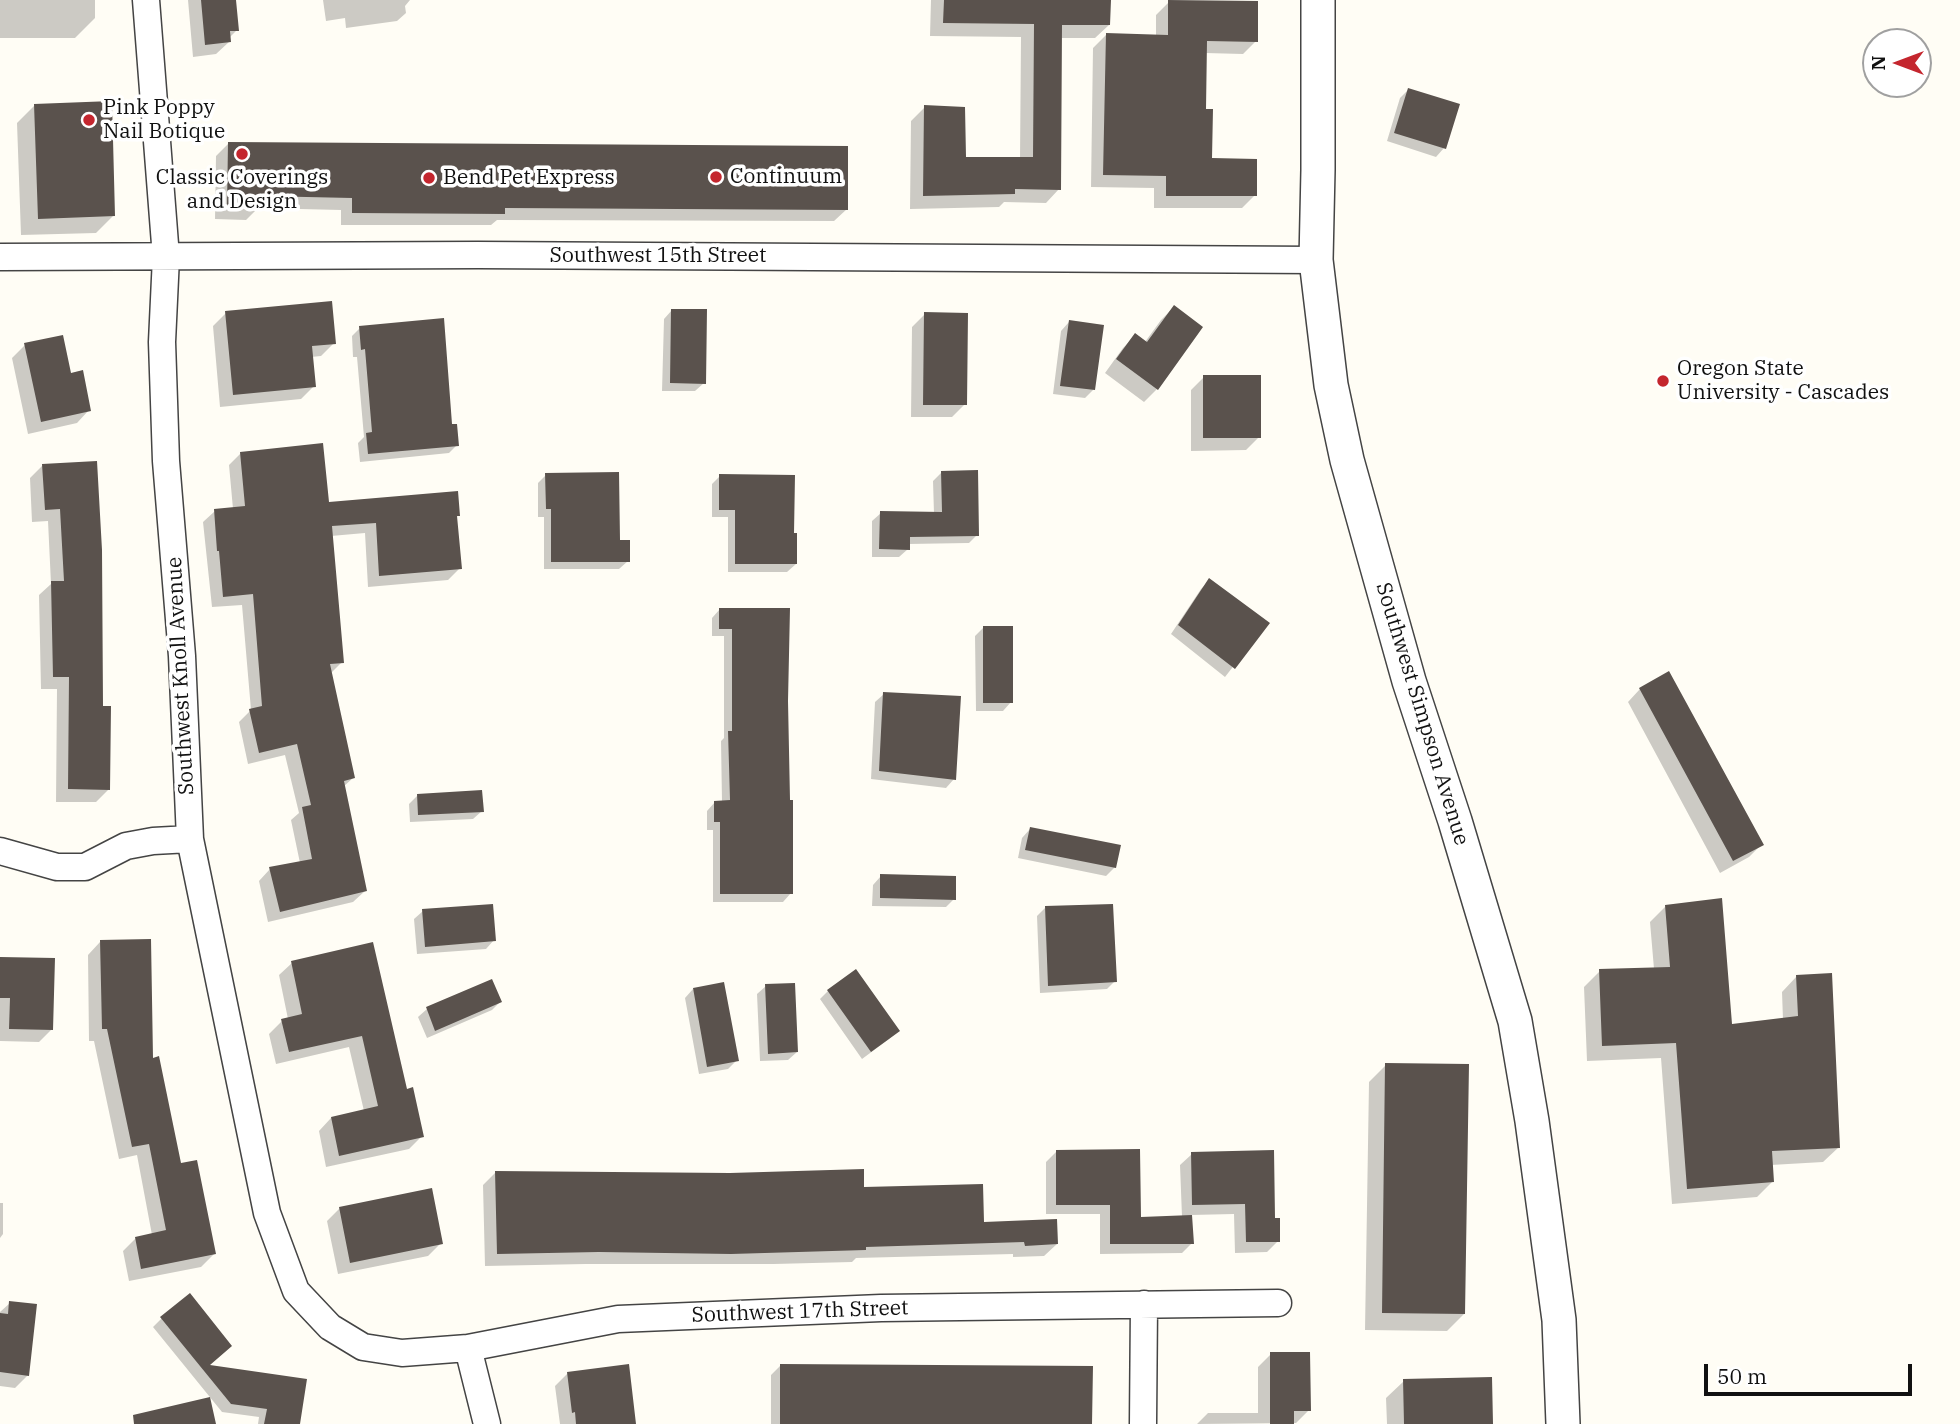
<!DOCTYPE html>
<style>
body{margin:0}
#map{position:relative;width:1960px;height:1424px;overflow:hidden;background:#fffdf5;font-family:"IBM Plex Serif",serif}
canvas{display:block}
.north{position:absolute;left:1862px;top:28px;width:70px;height:70px;box-sizing:border-box;background:#fff;border:2px solid #a0a0a0;border-radius:50%;rotate:270deg;font-size:19px;font-weight:700;line-height:28px;text-align:center;color:#111}
.north::after{content:'';display:block;margin:auto;width:24px;height:32px;background:#c4262e;clip-path:polygon(50% 0,100% 100%,50% 72%,0 100%)}
.scale{position:absolute;left:1704px;top:1364px;width:208px;height:32px;box-sizing:border-box;border:4px solid #111;border-top:0;padding-left:9px;font-size:21px;line-height:24px;white-space:nowrap;color:#111;-webkit-text-stroke:5px #fff;paint-order:stroke}
</style>
<div id="map">
<canvas width="1960" height="1424"></canvas>
<div class="north">N</div>
<div class="scale">50 m</div>
</div>
<script>
const ctx = document.querySelector('canvas').getContext('2d');
ctx.lineJoin = 'round';
function fill(path, color) {
  ctx.fillStyle = color;
  ctx.fill(path, 'evenodd');
}
function poly(rows) {
  const path = new Path2D();
  for (const r of rows) {
    path.moveTo(r[0], r[1]);
    for (let i = 2; i < r.length; i += 2) path.lineTo(r[i], r[i + 1]);
  }
  return path;
}
function trace(path, color, width, dash) {
  ctx.strokeStyle = color;
  ctx.lineWidth = width;
  ctx.lineCap = dash ? 'butt' : 'round';
  ctx.setLineDash(dash || []);
  ctx.stroke(path);
}
function label(font, color, halo, rows, align = 'center') {
  ctx.font = font + ' "IBM Plex Serif",serif';
  ctx.lineWidth = 7;
  ctx.setLineDash([]);
  ctx.textBaseline = 'middle';
  ctx.strokeStyle = halo;
  ctx.fillStyle = color;
  for (const [text, x, y, turn = 0] of rows) {
    ctx.save();
    ctx.translate(x, y);
    ctx.rotate((+turn || 0) * Math.PI / 180);
    ctx.textAlign = isNaN(turn) ? turn : align;
    if (halo) ctx.strokeText(text, 0, 0);
    ctx.fillText(text, 0, 0);
    ctx.restore();
  }
}
fill(poly([
 [0,0,95,0,95,18,75,38,0,38],
 [188,0,234,0,237,30,229,38,229,42,216,54,193,57],
 [323,0,410,0,405,6,406,13,397,21,346,28,345,18,326,21],
 [931,0,1109,0,1109,25,1095,38,1061,38,1059,189,1046,203,1004,202,999,207,910,209,911,121,925,107,964,158,1020,159,1021,37,930,36],
 [1169,2,1256,41,1243,54,1205,53,1204,111,1211,160,1255,195,1242,208,1154,208,1154,188,1091,187,1093,48,1106,35,1156,36,1156,15],
 [1408,90,1444,148,1436,157,1387,141,1400,98],
 [35,105,113,216,96,233,21,235,17,123],
 [228,144,847,209,834,221,497,220,491,225,341,225,341,210,258,208,246,220,215,219,216,156],
 [1174,307,1157,389,1144,402,1105,373,1123,348,1136,335,1145,342,1161,320],
 [672,310,704,383,695,391,662,391,664,319],
 [226,313,334,343,321,356,311,357,314,386,301,399,220,407,213,326],
 [925,314,965,404,952,417,911,417,912,327],
 [1069,322,1094,389,1085,398,1053,394,1061,331],
 [360,328,451,426,457,445,449,453,360,462,358,443,364,437,357,357,353,357,352,336],
 [25,345,70,375,89,410,77,423,28,434,12,358],
 [1204,377,1259,437,1246,450,1191,451,1191,390],
 [241,453,327,504,459,515,455,518,460,568,448,580,368,587,365,533,331,536,342,662,330,674,353,778,343,787,365,891,353,902,268,922,259,881,270,869,300,863,291,820,299,813,285,755,248,764,239,722,251,710,242,605,212,607,203,522,215,511,233,509,229,465],
 [95,463,102,708,109,789,96,802,56,802,57,689,41,689,39,595,51,584,48,521,32,522,30,478,42,466],
 [942,472,977,535,969,543,908,544,908,549,899,557,872,557,872,521,881,513,934,514,933,481],
 [546,475,628,561,619,569,544,569,544,517,538,517,538,483],
 [720,476,793,534,796,564,787,572,728,572,728,517,712,517,712,484],
 [1209,581,1267,623,1225,677,1171,634,1201,589],
 [720,609,788,609,788,802,791,893,783,902,713,902,713,830,707,830,707,811,715,802,722,802,721,741,724,738,724,636,712,636,712,618],
 [984,627,1011,702,1003,711,976,711,975,636],
 [1640,689,1762,844,1749,857,1720,873,1628,702],
 [884,694,954,779,946,788,871,779,875,702],
 [418,795,482,811,473,819,410,822,409,804],
 [1030,829,1115,867,1106,876,1018,858,1022,838],
 [881,876,954,899,946,907,872,906,873,885],
 [1666,906,1731,1026,1783,1020,1782,992,1797,976,1839,1147,1823,1162,1771,1165,1772,1182,1757,1197,1672,1204,1661,1058,1587,1061,1584,987,1600,971,1654,969,1650,922],
 [1045,908,1115,981,1107,989,1040,993,1037,916],
 [423,911,494,940,486,949,417,954,414,919],
 [100,942,151,1060,180,1166,214,1254,201,1267,129,1281,123,1251,136,1238,152,1235,137,1155,119,1159,94,1041,89,1041,88,955],
 [372,944,406,1091,422,1136,409,1149,326,1167,319,1131,331,1118,364,1111,349,1047,276,1064,269,1034,282,1021,288,1019,279,975,292,963],
 [0,958,52,1029,39,1042,0,1041],
 [491,981,500,1002,492,1010,427,1038,418,1017,427,1009],
 [766,986,797,1052,788,1060,760,1061,757,994],
 [693,989,737,1060,728,1069,699,1074,685,998],
 [828,991,898,1031,889,1039,862,1059,820,999],
 [1386,1065,1464,1314,1447,1331,1365,1330,1369,1082],
 [1056,1152,1139,1219,1182,1217,1180,1165,1192,1154,1274,1220,1278,1241,1267,1252,1235,1253,1234,1214,1191,1215,1192,1243,1182,1253,1100,1254,1100,1214,1046,1214,1046,1162],
 [495,1173,862,1188,1057,1244,1044,1256,1013,1257,1013,1254,856,1258,852,1262,774,1264,586,1264,485,1266,483,1185],
 [0,1203,3,1203,3,1234,0,1238],
 [340,1208,441,1243,428,1256,338,1274,327,1221],
 [10,1303,28,1375,15,1388,0,1386,0,1312],
 [162,1318,207,1366,299,1424,258,1424,259,1417,222,1412,153,1327],
 [1271,1354,1309,1410,1296,1423,1197,1424,1208,1413,1258,1413,1258,1367],
 [780,1366,1090,1424,771,1424,771,1375],
 [568,1373,634,1424,560,1424,555,1386],
 [1404,1381,1491,1424,1387,1424,1386,1398]
]), '#0003');
fill(poly([
 [201,0,236,0,239,31,230,31,231,42,205,45],
 [944,0,1111,0,1110,25,1062,25,1061,190,1015,189,1015,194,923,196,924,105,965,107,966,157,1033,157,1034,24,943,23],
 [1168,0,1258,1,1258,42,1207,41,1206,109,1213,109,1212,158,1257,159,1257,196,1166,196,1166,176,1103,175,1106,33,1168,35],
 [1408,88,1460,104,1446,149,1394,133],
 [112,101,115,216,38,219,34,104],
 [228,142,848,146,848,210,505,208,505,214,352,213,352,198,261,196,261,208,227,208],
 [332,301,336,344,312,346,316,387,233,395,225,311],
 [1174,305,1203,327,1158,390,1116,359,1135,333,1147,342],
 [671,309,707,309,706,384,670,383],
 [924,312,968,313,967,405,923,405],
 [444,318,452,424,457,424,459,446,368,454,366,433,372,432,365,349,361,350,359,326],
 [1069,320,1104,325,1095,390,1060,386],
 [63,335,71,373,83,370,91,411,41,422,24,343],
 [1203,375,1261,375,1261,438,1203,438],
 [323,443,329,502,458,491,460,516,457,516,462,569,379,576,376,523,332,526,344,663,330,664,355,778,344,781,367,891,280,912,269,867,312,859,302,807,311,805,297,744,259,753,249,709,262,706,253,594,223,597,219,551,217,551,214,509,245,506,240,452],
 [97,461,102,550,103,706,111,706,110,790,68,789,69,677,53,677,51,581,64,581,60,509,45,510,42,464],
 [978,470,979,536,910,537,910,550,879,549,880,511,942,512,941,471],
 [619,472,620,540,630,540,630,562,551,562,551,509,546,509,545,473],
 [719,474,795,475,794,533,797,533,797,564,735,564,735,510,719,510],
 [1209,578,1270,623,1235,669,1178,625],
 [719,608,790,608,788,701,790,800,793,800,793,894,720,894,720,822,714,822,714,801,730,800,728,731,732,731,732,629,719,629],
 [983,626,1013,626,1013,703,983,703],
 [1669,671,1764,845,1733,861,1639,688],
 [883,692,961,696,956,780,879,771],
 [482,790,484,812,418,815,417,794],
 [1030,827,1121,845,1116,868,1025,850],
 [880,874,956,876,956,900,880,898],
 [1722,898,1732,1024,1798,1016,1796,975,1832,973,1840,1148,1772,1151,1774,1182,1687,1189,1676,1043,1602,1046,1599,969,1670,967,1665,905],
 [493,904,496,941,425,947,422,909],
 [1113,904,1117,982,1048,986,1045,906],
 [151,939,153,1058,159,1056,181,1163,197,1160,216,1254,141,1269,135,1237,166,1230,149,1144,132,1147,107,1029,102,1029,100,940],
 [373,942,407,1089,413,1087,424,1137,339,1156,331,1117,378,1106,362,1036,289,1052,281,1019,302,1014,291,961],
 [0,957,55,958,53,1030,9,1029,10,998,0,998],
 [856,969,900,1031,871,1052,827,990],
 [492,979,502,1002,435,1031,426,1007],
 [724,982,739,1061,707,1067,693,988],
 [795,983,798,1052,768,1054,765,984],
 [1385,1063,1469,1064,1465,1314,1382,1313],
 [1140,1149,1141,1217,1192,1215,1194,1244,1110,1244,1110,1205,1056,1205,1056,1150],
 [1274,1150,1275,1218,1280,1218,1280,1242,1246,1242,1245,1204,1192,1205,1191,1152],
 [864,1169,864,1187,983,1184,984,1222,1057,1219,1058,1244,1025,1246,1024,1242,866,1247,866,1250,731,1254,599,1252,497,1254,495,1171,730,1173],
 [432,1188,443,1244,350,1263,339,1207],
 [190,1293,232,1346,210,1365,307,1379,300,1424,264,1424,267,1409,231,1404,160,1317],
 [9,1301,37,1304,29,1376,0,1372,0,1313,8,1314],
 [1270,1352,1310,1352,1311,1411,1294,1411,1294,1424,1270,1424],
 [629,1364,636,1424,576,1424,575,1412,572,1413,567,1372],
 [780,1364,1093,1366,1092,1424,780,1424],
 [1492,1377,1493,1424,1404,1424,1403,1379],
 [210,1397,216,1424,134,1424,133,1415]
]), '#5a524d');
const minor = poly([
 [146,0,166,257,162,342,166,461,182,656,190,839,267,1213,296,1291,330,1327,363,1347,402,1353,468,1348,618,1319,881,1308,1278,1303],
 [0,257,478,255,1316,260],
 [0,851,57,867,85,867,126,846,153,841,190,839],
 [468,1348,487,1424],
 [1143,1424,1144,1304]
]);
const tertiary = poly([
 [1318,0,1318,170,1316,260,1331,385,1347,460,1409,681,1455,821,1515,1021,1532,1121,1559,1320,1563,1424]
]);
trace(minor, '#444', 29);
trace(tertiary, '#444', 36);
trace(minor, '#fff', 26);
trace(tertiary, '#fff', 33);
for (const [x, y, r, color] of [
 [89,120,7,"#c4262e"],
 [242,154,7,"#c4262e"],
 [716,177,7,"#c4262e"],
 [429,178,7,"#c4262e"],
 [1663,381,7,"#c4262e"]
]) {
  const dot = new Path2D();
  dot.arc(x, y, r, 0, 2 * Math.PI);
  ctx.fillStyle = color;
  ctx.fill(dot);
  trace(dot, '#fff', 2.5);
}
label('21px', '#111', '#fff', [
 ["Pink Poppy",103,108],
 ["Nail Botique",103,132],
 ["Continuum",730,177],
 ["Classic Coverings",242,178,"center"],
 ["and Design",242,202,"center"],
 ["Bend Pet Express",443,178],
 ["Oregon State",1677,369],
 ["University - Cascades",1677,393]
], 'left');
label('21px', '#111', '#fff', [
 ["Southwest 15th Street",658,256],
 ["Southwest Knoll Avenue",181,676,-93],
 ["Southwest Simpson Avenue",1422,714,73],
 ["Southwest 17th Street",800,1312,-2]
]);
</script>
